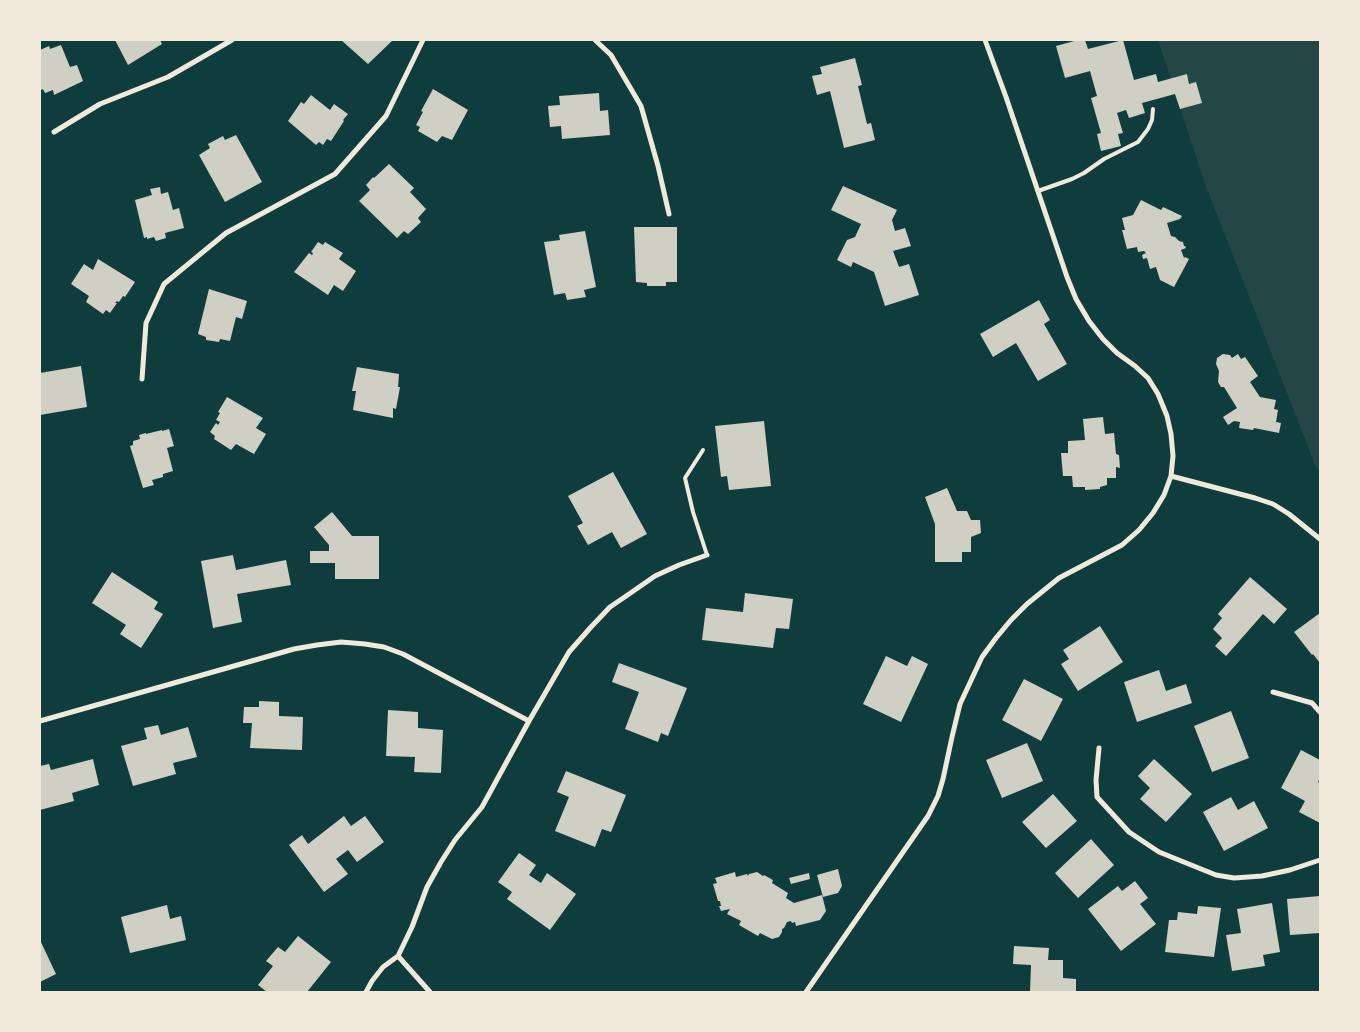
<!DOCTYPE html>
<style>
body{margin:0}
#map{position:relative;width:1360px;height:1032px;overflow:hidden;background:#0f3d3e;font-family:"Asap Condensed",sans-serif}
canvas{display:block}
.frame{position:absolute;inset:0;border:41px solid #f1e9da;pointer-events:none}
</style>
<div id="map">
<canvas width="1360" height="1032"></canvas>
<div class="frame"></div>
</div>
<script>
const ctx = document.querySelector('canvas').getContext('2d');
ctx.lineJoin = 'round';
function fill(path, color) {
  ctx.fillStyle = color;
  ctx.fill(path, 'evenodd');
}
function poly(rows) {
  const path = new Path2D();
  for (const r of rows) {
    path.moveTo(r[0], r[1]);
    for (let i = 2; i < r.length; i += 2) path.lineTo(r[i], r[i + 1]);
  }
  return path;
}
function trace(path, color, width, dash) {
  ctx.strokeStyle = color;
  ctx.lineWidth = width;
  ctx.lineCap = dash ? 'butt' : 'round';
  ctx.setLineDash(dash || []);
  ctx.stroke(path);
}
fill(poly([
 [1158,40,1320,40,1320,471,1316,467,1205,184]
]), '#244646');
fill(poly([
 [115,40,160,40,162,44,128,65],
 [341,40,393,40,368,64],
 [1078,40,1085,40,1088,49,1123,40,1134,80,1156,74,1158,82,1187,74,1189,84,1196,82,1202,103,1180,109,1175,94,1142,103,1145,113,1129,118,1126,110,1117,113,1123,133,1118,134,1121,146,1101,151,1097,134,1101,133,1091,98,1097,96,1090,71,1065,78,1056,46],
 [61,45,70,67,77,65,83,81,54,95,53,90,45,93,43,89,41,90,40,87,40,50,49,46,50,49],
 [855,58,862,85,858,86,867,124,871,123,875,140,844,148,830,91,817,95,812,76,822,74,820,67],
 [433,89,468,110,452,140,442,136,437,142,418,131,420,127,416,125,423,112,421,111],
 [599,93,600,111,608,110,610,135,562,139,561,126,550,127,548,106,560,105,559,96],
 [311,95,330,110,334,104,348,114,343,120,344,121,331,141,327,139,323,145,319,142,316,145,288,121,301,102,304,104],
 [236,135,262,182,225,202,199,155,210,148,208,144,223,136,225,140],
 [389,164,414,188,410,192,426,209,418,218,421,222,408,234,404,231,397,238,359,201,370,190,366,185,373,177,374,178],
 [843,186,897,210,892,220,895,231,905,228,911,246,893,251,899,267,909,264,919,295,885,306,874,272,853,262,851,267,837,260,847,240,855,237,861,224,831,210],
 [160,187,161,194,168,192,173,210,179,208,184,228,165,233,166,238,156,241,154,237,147,239,147,237,144,238,135,200,152,195,150,189],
 [1141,200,1161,210,1163,207,1182,216,1180,219,1167,223,1171,236,1175,237,1179,241,1183,242,1184,246,1185,246,1186,248,1181,250,1184,258,1185,257,1189,259,1174,287,1160,280,1156,267,1150,269,1147,258,1143,259,1142,255,1146,253,1144,251,1138,252,1137,247,1127,249,1122,230,1125,230,1122,218,1133,215],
 [634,227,677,227,677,282,666,282,666,286,647,286,647,283,636,282],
 [585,231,596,287,584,290,586,297,567,300,565,293,554,295,544,242,560,240,559,235],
 [318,242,323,245,325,242,343,253,339,259,356,271,343,291,334,285,328,295,294,272,309,253,312,255,313,253,311,252],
 [98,259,135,282,125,297,123,296,119,302,117,301,115,303,117,303,110,313,106,310,103,314,86,302,89,296,71,284,84,264,93,270],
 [209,289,247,301,242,319,236,317,230,341,220,339,219,342,206,340,206,337,198,334],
 [1039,300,1050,320,1044,324,1067,364,1038,381,1016,343,993,357,980,334],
 [1223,354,1230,355,1232,358,1238,354,1241,359,1245,357,1258,376,1250,382,1260,397,1276,400,1274,409,1278,410,1276,422,1281,423,1279,433,1254,428,1253,430,1239,428,1240,422,1234,421,1228,425,1223,417,1237,408,1224,387,1221,387,1218,382,1219,371,1216,364,1217,358],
 [81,366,87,407,40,415,40,373],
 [357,367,399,374,398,387,400,387,396,409,393,408,393,418,353,410,356,391,352,391],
 [227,397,263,418,256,428,266,434,254,454,236,444,231,450,214,439,215,436,210,432,216,423,218,425,220,422,216,420,220,413,218,412],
 [1103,417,1105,434,1114,433,1116,454,1119,455,1120,468,1116,467,1116,478,1107,478,1107,485,1100,487,1100,489,1085,490,1085,487,1073,487,1072,476,1063,476,1061,453,1068,453,1068,441,1085,440,1083,419],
 [764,421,771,486,729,490,727,476,721,477,715,426],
 [169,429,174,446,167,448,173,471,163,474,163,477,152,480,154,485,143,488,130,446,133,445,133,441,140,439,139,435,146,433,146,434,162,430,162,431],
 [613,472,647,534,621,548,612,532,588,545,577,526,583,523,568,496],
 [947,488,957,511,967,511,971,520,980,520,981,533,971,537,971,552,962,552,962,562,935,562,935,524,925,497],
 [332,512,352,536,379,536,379,579,335,579,335,563,310,563,310,551,329,551,329,545,314,527],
 [233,555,236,570,286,560,291,585,237,594,242,622,213,628,201,561],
 [112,572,158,602,154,609,163,614,141,648,120,634,126,625,92,603],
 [1250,577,1287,609,1274,624,1263,614,1226,656,1215,646,1222,638,1213,629,1222,618,1218,614],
 [745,593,793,599,789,629,776,628,773,648,702,640,706,608,743,612],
 [1320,613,1320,663,1313,654,1312,655,1294,632],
 [1100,626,1123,662,1078,691,1061,664,1069,659,1063,650],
 [886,656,907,666,912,656,928,664,901,722,863,704],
 [619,663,687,688,668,736,661,733,658,742,625,729,639,692,612,682],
 [1159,670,1166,691,1186,684,1192,703,1137,722,1124,682],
 [1024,679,1063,699,1041,741,1002,720],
 [259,701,279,702,279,716,303,717,302,750,250,748,252,723,243,723,244,707,259,707],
 [388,710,418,712,418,728,443,730,441,773,414,772,415,757,386,756],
 [1231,711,1249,758,1212,772,1194,726],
 [158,725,161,735,188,727,197,757,173,763,176,774,133,786,121,746,147,739,144,728],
 [1027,743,1043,781,1002,798,986,760],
 [1301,750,1320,760,1320,778,1318,782,1320,783,1320,823,1299,812,1305,801,1281,788],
 [93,759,99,785,72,793,74,801,40,810,40,766,49,764,51,770],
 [1154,759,1192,794,1166,822,1140,799,1150,788,1138,776],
 [566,771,626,795,611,832,602,829,595,847,555,831,569,797,557,792],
 [1053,794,1077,821,1046,848,1022,822],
 [1231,797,1238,810,1254,801,1268,828,1224,851,1203,812],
 [344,816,351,826,365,816,384,842,357,862,348,850,336,859,348,874,324,892,289,845,302,835,308,844],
 [1091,839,1114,865,1078,898,1055,873],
 [519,853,536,865,529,875,541,883,547,873,576,894,550,930,507,899,512,892,498,882],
 [838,869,842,886,838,893,823,897,817,875],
 [735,872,736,877,747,874,748,876,749,874,757,872,763,876,764,875,773,880,772,883,788,893,786,898,794,903,822,895,826,911,820,920,796,926,795,922,792,923,791,921,787,922,784,928,782,929,782,932,779,937,772,939,760,933,758,936,739,925,741,921,727,914,730,909,721,911,719,906,721,906,720,901,718,901,713,884,717,883,715,878],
 [809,873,810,879,791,884,789,878],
 [1135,881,1148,898,1140,904,1156,924,1121,951,1088,909,1118,886,1122,891],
 [1320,896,1320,933,1290,935,1287,899],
 [1272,903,1280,952,1263,955,1265,966,1232,971,1226,935,1241,933,1237,909],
 [167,905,170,919,181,916,186,940,130,953,121,917],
 [1198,906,1221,908,1214,957,1165,952,1169,920,1177,920,1178,912,1197,914],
 [298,936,331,962,307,992,267,992,258,985,273,966,266,961,278,947,285,952],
 [40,940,56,974,40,982],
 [1014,946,1049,948,1048,960,1063,960,1063,978,1076,979,1076,992,1030,992,1031,965,1013,964]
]), '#cfcfc3');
trace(poly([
 [1038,191,1072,179,1084,173,1104,159,1138,142,1148,129,1152,120,1153,109],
 [703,450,685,478,693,512,707,555]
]), '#f1e9da', 4);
trace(poly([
 [595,40,611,55,641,106,658,166,669,214],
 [54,132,100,104,168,77,232,40],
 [142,379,146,323,164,284,226,233,335,174,386,116,423,40],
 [1171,476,1255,498,1273,504,1289,514,1320,539],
 [1273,692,1312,703,1320,712],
 [40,721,294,649,317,645,341,642,365,644,384,647,403,654,529,721],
 [1099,748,1096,780,1097,797,1129,832,1159,852,1216,875,1234,878,1262,876,1290,870,1320,860],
 [398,956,430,992],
 [366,992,372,981,383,967,398,956,412,927,427,887,441,862,455,840,482,807,529,721,569,652,591,627,610,607,632,592,655,576,679,565,707,555],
 [806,992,928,816,938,796,943,779,952,737,960,704,982,657,996,638,1011,620,1027,604,1059,578,1122,545,1139,530,1153,513,1164,495,1171,476,1173,456,1171,434,1167,416,1158,394,1148,378,1135,366,1117,353,1103,339,1089,321,1076,299,1067,277,1006,97,985,40]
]), '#f1e9da', 5);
</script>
